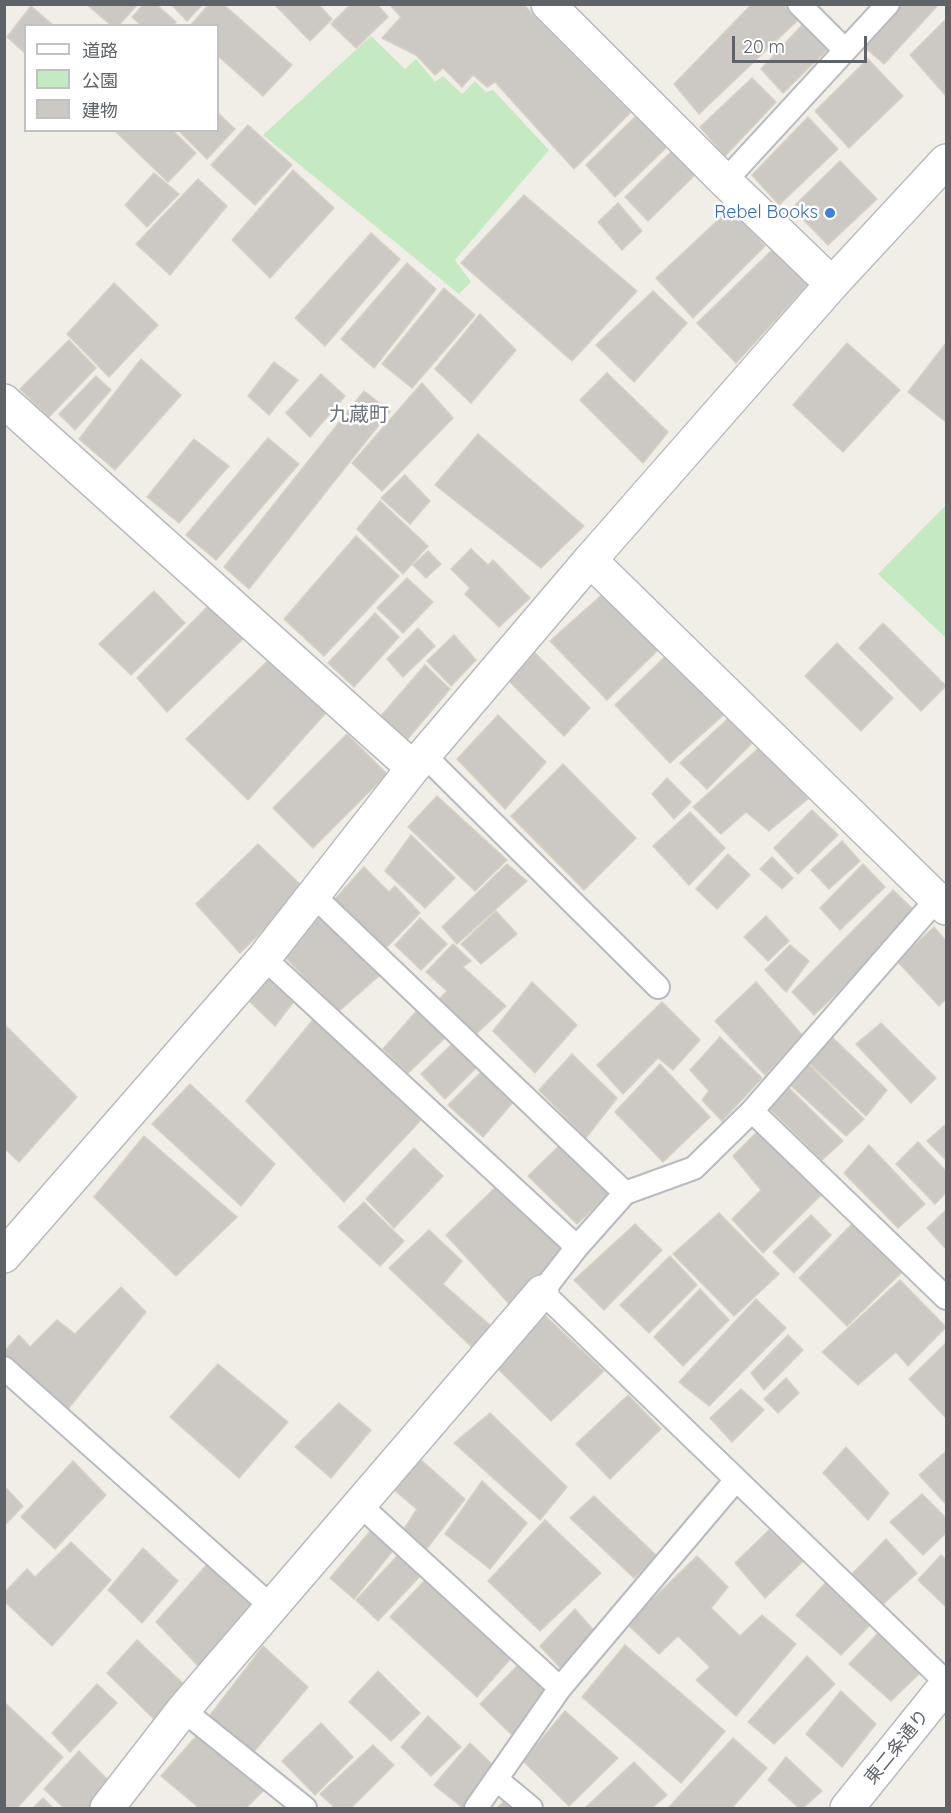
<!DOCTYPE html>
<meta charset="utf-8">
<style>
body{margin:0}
#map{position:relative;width:951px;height:1813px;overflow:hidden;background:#f1eee7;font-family:Quicksand,"Noto Sans JP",sans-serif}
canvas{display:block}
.frame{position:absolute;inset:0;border:6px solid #5e6368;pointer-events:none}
.legend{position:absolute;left:24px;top:24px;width:195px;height:108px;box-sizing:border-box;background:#fff;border:2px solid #bfc1c3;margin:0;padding:8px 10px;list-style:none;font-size:18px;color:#5e6368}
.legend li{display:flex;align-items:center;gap:12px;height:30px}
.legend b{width:30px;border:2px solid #bfc1c3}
.scale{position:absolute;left:732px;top:36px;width:135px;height:27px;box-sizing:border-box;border:3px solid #5e6368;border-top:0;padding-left:8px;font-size:18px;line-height:21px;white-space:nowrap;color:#5e6368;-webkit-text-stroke:4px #fff;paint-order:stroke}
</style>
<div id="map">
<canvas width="951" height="1813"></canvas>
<div class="frame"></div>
<ul class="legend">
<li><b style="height:8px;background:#fff"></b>道路</li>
<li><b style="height:16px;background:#c5eac2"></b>公園</li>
<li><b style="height:16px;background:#ccc9c4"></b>建物</li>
</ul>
<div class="scale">20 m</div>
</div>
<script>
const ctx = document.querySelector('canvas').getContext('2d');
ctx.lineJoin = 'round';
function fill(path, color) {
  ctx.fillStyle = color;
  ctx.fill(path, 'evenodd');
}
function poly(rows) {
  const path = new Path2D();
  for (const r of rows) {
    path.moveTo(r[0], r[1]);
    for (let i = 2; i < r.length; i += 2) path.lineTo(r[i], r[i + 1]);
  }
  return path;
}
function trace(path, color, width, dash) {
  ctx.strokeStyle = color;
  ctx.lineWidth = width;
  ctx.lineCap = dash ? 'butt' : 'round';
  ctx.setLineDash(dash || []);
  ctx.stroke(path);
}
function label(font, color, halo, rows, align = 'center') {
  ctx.font = font + ' Quicksand,"Noto Sans JP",sans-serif';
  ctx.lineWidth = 5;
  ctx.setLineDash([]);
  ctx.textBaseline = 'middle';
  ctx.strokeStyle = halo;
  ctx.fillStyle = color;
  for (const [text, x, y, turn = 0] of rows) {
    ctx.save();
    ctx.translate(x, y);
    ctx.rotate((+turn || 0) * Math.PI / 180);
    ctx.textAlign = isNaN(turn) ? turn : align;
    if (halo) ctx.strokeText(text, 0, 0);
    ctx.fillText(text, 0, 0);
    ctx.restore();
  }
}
fill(poly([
 [371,36,405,69,416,59,435,82,443,76,462,94,475,81,486,92,493,90,549,150,455,260,471,282,459,294,263,135],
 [946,505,946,638,878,574]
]), '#c5eac2');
const building = poly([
 [86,4,138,4,118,26,112,26,86,4],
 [144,4,156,4,176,22,172,26,142,26,132,17,144,4],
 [171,4,203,4,187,21,171,4],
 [209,4,223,4,292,65,263,96,218,56,218,26,190,26,209,4],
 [274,4,318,4,332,19,310,41,274,4],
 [351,4,377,4,388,17,356,48,331,24,351,4],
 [389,4,523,4,631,112,574,169,495,82,487,87,473,75,462,87,443,68,435,75,416,55,382,38,401,17,389,4],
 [752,4,782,4,798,20,699,114,674,84,752,4],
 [901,4,939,4,884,64,863,46,901,4],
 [31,6,54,26,26,26,26,54,7,37,31,6],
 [946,19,946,96,910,55,946,19],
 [803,24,827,50,783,93,761,69,803,24],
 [868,59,903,96,849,148,815,111,868,59],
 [752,78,776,102,725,156,700,127,752,78],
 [218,113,235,129,207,159,178,130,218,130,218,113],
 [637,115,668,146,615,197,586,165,637,115],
 [808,117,838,149,779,205,752,175,808,117],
 [248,125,292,165,255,205,211,165,248,125],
 [114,130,172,130,196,153,168,182,114,130],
 [675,148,699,171,648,221,625,197,675,148],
 [840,161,877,199,828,245,792,208,840,161],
 [293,170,334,208,270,278,232,240,293,170],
 [154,173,179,194,147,227,125,205,154,173],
 [198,179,227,206,170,275,136,244,198,179],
 [524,195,637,291,572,361,461,263,524,195],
 [618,203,642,231,622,250,598,222,618,203],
 [731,208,765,246,693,318,656,278,731,208],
 [371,233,400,259,325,346,295,318,371,233],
 [772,250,811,281,736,363,697,323,772,250],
 [407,263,436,289,374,368,341,339,407,263],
 [114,283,158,325,109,377,67,334,114,283],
 [444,288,475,315,412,388,382,364,444,288],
 [653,291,687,323,634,382,596,345,653,291],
 [480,314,516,350,471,403,435,369,480,314],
 [69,340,96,368,49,417,20,389,69,340],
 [847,343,900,390,843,452,793,405,847,343],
 [946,343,946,422,908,392,946,343],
 [141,359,181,395,115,470,79,439,141,359],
 [274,362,298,380,269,415,248,396,274,362],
 [607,373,668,432,643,463,580,400,607,373],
 [321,374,345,396,310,437,286,413,321,374],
 [96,376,111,390,75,430,59,414,96,376],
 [422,383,453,418,382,491,352,463,422,383],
 [364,391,390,411,249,589,224,567,364,391],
 [478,434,584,526,541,568,435,485,478,434],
 [268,438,299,464,216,560,186,535,268,438],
 [194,439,229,466,179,523,147,497,194,439],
 [405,475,430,501,410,524,381,498,405,475],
 [380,501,428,546,403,574,357,529,380,501],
 [356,536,399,576,324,656,284,619,356,536],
 [471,549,488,565,493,560,530,598,499,627,465,594,470,588,451,569,471,549],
 [428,551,441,564,426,578,413,565,428,551],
 [407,578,433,602,403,633,377,608,407,578],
 [154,591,185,623,131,675,99,644,154,591],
 [605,592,662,646,607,700,550,641,605,592],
 [210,604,244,638,167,712,137,678,210,604],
 [375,613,399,637,354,687,328,663,375,613],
 [883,623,946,686,921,711,859,648,883,623],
 [418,628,435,646,403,677,387,659,418,628],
 [454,635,476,660,451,686,427,661,454,635],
 [837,643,893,698,861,731,805,676,837,643],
 [673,649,730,709,670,763,615,705,673,649],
 [535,653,590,708,564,736,509,681,535,653],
 [275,654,332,706,248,800,186,739,275,654],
 [425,665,450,689,405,742,380,717,425,665],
 [733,714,755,740,707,789,680,763,733,714],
 [498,715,546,762,505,809,457,759,498,715],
 [347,734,387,774,313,848,273,808,347,734],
 [761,746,809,798,769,831,746,812,721,834,693,807,761,746],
 [563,764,636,838,584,890,511,816,563,764],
 [667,778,691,802,674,819,652,794,667,778],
 [437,796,507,860,475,891,408,827,437,796],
 [812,810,838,835,798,874,774,848,812,810],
 [690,812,725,848,689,885,653,846,690,812],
 [411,835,455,878,425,908,385,871,411,835],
 [842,841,860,861,829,889,811,870,842,841],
 [258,844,305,889,240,953,196,904,258,844],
 [728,854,750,875,717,909,696,889,728,854],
 [772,857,793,878,782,889,760,869,772,857],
 [507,864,527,881,457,944,442,927,507,864],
 [863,864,885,887,840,930,820,908,863,864],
 [364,867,389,892,395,886,420,913,385,949,334,900,364,867],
 [893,890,919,915,814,1015,792,992,893,890],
 [496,911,517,934,481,964,461,944,496,911],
 [321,915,380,975,338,1012,283,955,321,915],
 [766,916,789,941,768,961,744,937,766,916],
 [420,918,447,944,421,970,395,945,420,918],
 [934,927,946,941,946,999,939,1006,897,961,934,927],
 [453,944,471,961,463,967,506,1006,476,1034,437,1001,447,991,426,972,453,944],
 [790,945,809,961,786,992,765,970,790,945],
 [272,971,298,996,275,1026,246,998,272,971],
 [532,982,577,1025,535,1073,493,1031,532,982],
 [756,982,802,1035,765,1075,715,1021,756,982],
 [662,1002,700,1040,673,1070,658,1058,623,1094,597,1065,662,1002],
 [420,1007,448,1035,408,1073,383,1049,420,1007],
 [316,1016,421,1120,344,1202,246,1101,316,1016],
 [881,1023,936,1078,911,1103,856,1044,881,1023],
 [4,1024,77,1097,19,1162,4,1148,4,1024],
 [831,1036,887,1090,866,1116,806,1060,831,1036],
 [720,1037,762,1078,722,1121,702,1100,709,1091,690,1070,720,1037],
 [454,1042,478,1066,445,1099,421,1074,454,1042],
 [572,1054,617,1098,586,1138,539,1090,572,1054],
 [806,1062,864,1119,846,1136,787,1082,806,1062],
 [660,1064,710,1117,663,1162,615,1112,660,1064],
 [482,1071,514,1101,483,1137,448,1105,482,1071],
 [190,1084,275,1164,241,1206,152,1124,190,1084],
 [787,1086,843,1141,822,1160,768,1107,787,1086],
 [946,1124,946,1160,927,1141,946,1124],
 [761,1128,826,1190,763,1253,732,1219,761,1190,733,1156,761,1128],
 [144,1136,237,1217,176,1276,94,1197,144,1136],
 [918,1142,946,1171,946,1193,935,1204,896,1164,918,1142],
 [562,1143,613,1190,577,1224,528,1176,562,1143],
 [869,1145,925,1204,898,1228,844,1173,869,1145],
 [414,1148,443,1176,394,1228,366,1199,414,1148],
 [499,1184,565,1247,512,1307,446,1235,499,1184],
 [364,1202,404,1241,380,1266,338,1227,364,1202],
 [946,1210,946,1249,927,1228,946,1210],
 [719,1213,779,1274,734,1316,673,1254,719,1213],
 [811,1215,831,1235,794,1273,773,1252,811,1215],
 [853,1223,901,1273,847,1326,799,1278,853,1223],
 [635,1224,662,1250,604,1310,574,1280,635,1224],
 [429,1230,462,1261,443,1284,499,1333,479,1354,389,1268,429,1230],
 [670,1256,697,1285,649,1333,620,1305,670,1256],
 [900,1280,946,1327,908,1366,896,1352,858,1385,822,1352,900,1280],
 [121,1287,146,1312,68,1409,4,1357,4,1352,19,1335,30,1347,57,1320,75,1334,121,1287],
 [700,1289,729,1320,683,1366,654,1337,700,1289],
 [756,1299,786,1328,709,1406,679,1382,756,1299],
 [541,1312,604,1371,551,1421,496,1367,541,1312],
 [788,1335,803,1350,764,1390,751,1373,788,1335],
 [946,1343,946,1418,909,1379,946,1343],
 [218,1364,288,1422,239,1478,170,1417,218,1364],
 [786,1378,799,1393,778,1413,764,1399,786,1378],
 [741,1389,764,1410,732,1442,710,1418,741,1389],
 [628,1395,661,1429,610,1479,576,1444,628,1395],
 [339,1403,371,1430,331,1478,295,1447,339,1403],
 [490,1413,567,1487,540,1520,454,1443,490,1413],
 [846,1447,889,1493,868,1520,823,1473,846,1447],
 [946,1451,946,1504,919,1475,946,1451],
 [420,1459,465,1499,425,1551,402,1532,417,1509,394,1490,420,1459],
 [73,1461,106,1495,55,1549,21,1517,73,1461],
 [482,1481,527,1523,490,1569,445,1534,482,1481],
 [4,1486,23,1506,4,1526,4,1486],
 [922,1494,946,1518,946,1533,923,1555,890,1522,922,1494],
 [594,1496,657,1556,634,1578,570,1518,594,1496],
 [545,1520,601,1573,540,1631,488,1581,545,1520],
 [373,1528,395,1548,354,1599,330,1578,373,1528],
 [769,1530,803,1561,765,1598,735,1563,769,1530],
 [886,1539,917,1573,881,1606,851,1575,886,1539],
 [71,1542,111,1580,52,1646,4,1601,4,1593,27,1569,35,1577,71,1542],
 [143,1548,178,1581,142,1623,108,1590,143,1548],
 [401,1552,422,1574,378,1621,356,1600,401,1552],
 [941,1555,946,1560,946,1607,918,1580,941,1555],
 [697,1556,728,1587,711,1608,740,1636,762,1615,796,1644,736,1716,696,1680,710,1667,678,1636,659,1654,627,1624,697,1556],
 [211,1560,262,1605,203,1671,156,1622,211,1560],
 [427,1578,512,1657,477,1697,390,1617,427,1578],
 [829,1579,872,1623,841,1655,796,1615,829,1579],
 [575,1609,596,1633,563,1671,540,1646,575,1609],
 [878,1633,921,1672,891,1701,849,1664,878,1633],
 [137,1640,189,1689,159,1724,107,1673,137,1640],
 [625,1645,725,1731,681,1783,582,1697,625,1645],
 [263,1646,308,1687,252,1754,208,1718,263,1646],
 [807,1656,835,1684,774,1744,748,1722,807,1656],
 [520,1663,550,1692,513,1736,480,1704,520,1663],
 [378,1671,420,1713,391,1741,349,1702,378,1671],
 [97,1684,117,1703,70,1752,52,1733,97,1684],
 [841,1691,876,1724,842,1767,806,1734,841,1691],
 [4,1702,63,1757,17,1808,4,1808,4,1702],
 [565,1711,618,1758,569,1806,523,1761,565,1711],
 [428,1716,461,1747,431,1776,401,1747,428,1716],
 [321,1723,353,1757,315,1795,282,1761,321,1723],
 [199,1733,266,1788,246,1808,199,1808,161,1776,199,1733],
 [733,1738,767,1768,732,1808,668,1808,733,1738],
 [470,1743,497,1769,467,1808,463,1808,434,1785,470,1743],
 [373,1745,394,1765,351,1808,335,1808,320,1794,373,1745],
 [79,1751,115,1787,95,1808,64,1808,44,1789,79,1751],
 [786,1757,822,1791,803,1808,799,1808,768,1780,786,1757],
 [634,1762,667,1795,652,1808,585,1808,634,1762],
 [43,1798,53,1808,33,1808,43,1798],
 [506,1799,517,1808,497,1808,506,1799]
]);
fill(building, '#ccc9c4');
trace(building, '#d6d0c4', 1.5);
const lane = poly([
 [799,4,845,50],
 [725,181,888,4],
 [424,755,658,987],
 [314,896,625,1193],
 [937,899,752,1111,694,1168,625,1193,577,1247,542,1292,946,1682],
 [264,958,577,1247],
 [752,1111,946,1298],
 [4,1368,272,1607],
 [360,1505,560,1688],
 [183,1710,305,1808],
 [496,1779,531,1808],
 [476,1808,560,1688,735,1481]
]);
const street = poly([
 [548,4,725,181,832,284],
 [4,401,413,768],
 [4,1256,264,958,413,768,590,560,946,908],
 [107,1808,183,1710,542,1292],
 [847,1808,946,1685]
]);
const secondary = poly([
 [590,560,832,284,946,161]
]);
trace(lane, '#b7babe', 26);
trace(street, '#b7babe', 36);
trace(secondary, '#b8bcc1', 36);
trace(lane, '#fff', 22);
trace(street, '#fff', 33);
trace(secondary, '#fff', 33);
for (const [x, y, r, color] of [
 [830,213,6,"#3f7fe0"]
]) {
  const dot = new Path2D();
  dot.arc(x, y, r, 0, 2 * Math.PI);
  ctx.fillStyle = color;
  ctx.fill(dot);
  trace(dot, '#fff', 2);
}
label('18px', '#366cbe', '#fff', [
 ["Rebel Books",818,213]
], 'right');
label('18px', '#5e6368', '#fff', [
 ["東二条通り",897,1747,-51]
]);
label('20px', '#6f757a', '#fff', [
 ["九蔵町",359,415]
]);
</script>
